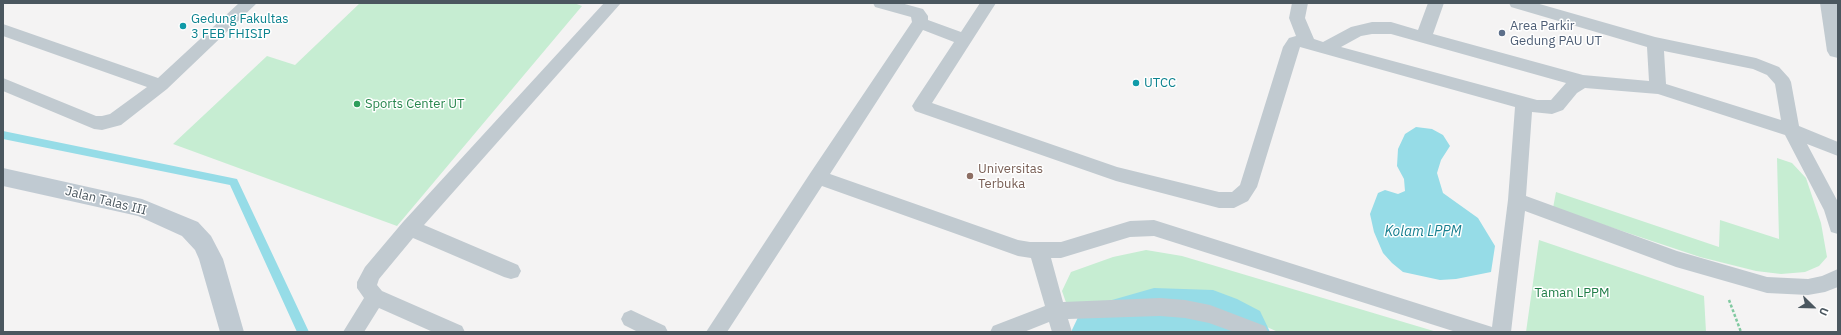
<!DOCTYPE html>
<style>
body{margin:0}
#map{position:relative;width:1841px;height:335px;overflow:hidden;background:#f4f3f3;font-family:"IBM Plex Sans",sans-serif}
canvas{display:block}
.frame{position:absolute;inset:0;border:4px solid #4b575f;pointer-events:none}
.north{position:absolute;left:1793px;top:287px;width:40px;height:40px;-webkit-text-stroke:3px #fff;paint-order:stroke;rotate:113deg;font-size:11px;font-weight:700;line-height:16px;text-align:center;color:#4b575f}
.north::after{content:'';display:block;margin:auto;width:14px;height:18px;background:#4b575f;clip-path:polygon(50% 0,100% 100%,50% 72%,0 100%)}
</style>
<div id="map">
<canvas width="1841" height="335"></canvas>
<div class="frame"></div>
<div class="north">U</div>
</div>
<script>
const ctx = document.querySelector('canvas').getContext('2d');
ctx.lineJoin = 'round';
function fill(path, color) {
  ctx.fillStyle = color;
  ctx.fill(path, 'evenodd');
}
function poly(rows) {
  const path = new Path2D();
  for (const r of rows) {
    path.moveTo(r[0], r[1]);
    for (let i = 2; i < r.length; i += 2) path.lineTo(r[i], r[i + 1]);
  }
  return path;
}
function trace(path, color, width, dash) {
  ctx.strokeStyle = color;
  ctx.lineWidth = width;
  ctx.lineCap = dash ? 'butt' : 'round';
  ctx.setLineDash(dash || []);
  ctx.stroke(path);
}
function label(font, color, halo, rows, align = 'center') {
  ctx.font = font + ' "IBM Plex Sans",sans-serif';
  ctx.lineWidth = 3;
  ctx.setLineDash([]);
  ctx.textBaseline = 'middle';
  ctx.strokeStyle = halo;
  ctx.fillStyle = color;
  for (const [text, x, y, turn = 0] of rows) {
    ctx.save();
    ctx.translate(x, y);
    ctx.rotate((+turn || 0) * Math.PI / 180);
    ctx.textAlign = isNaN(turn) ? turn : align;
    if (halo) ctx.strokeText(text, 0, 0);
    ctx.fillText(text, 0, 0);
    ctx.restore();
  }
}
fill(poly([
 [360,3,574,3,582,6,397,226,173,144,267,56,295,65],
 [1777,158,1792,163,1806,178,1821,223,1827,257,1819,266,1805,272,1781,274,1756,271,1700,257,1553,208,1556,192,1719,247,1720,220,1779,239],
 [1539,240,1704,296,1706,332,1526,332],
 [1146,250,1182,256,1437,332,1278,332,1236,313,1194,299,1151,295,1071,317,1062,291,1071,272,1113,257]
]), '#c6edd2');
fill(poly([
 [1416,127,1432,129,1443,135,1450,146,1441,160,1437,173,1443,193,1478,218,1495,246,1491,272,1456,279,1440,280,1403,272,1392,263,1383,253,1374,232,1370,214,1378,193,1385,190,1398,194,1405,191,1404,179,1397,166,1398,149,1405,134]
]), '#96dce7');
fill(poly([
 [3,131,237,179,309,332,297,332,230,185,3,139,3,131]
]), '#96dce7');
fill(poly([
 [1154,288,1213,290,1237,299,1260,311,1270,332,1071,332,1081,311,1105,302,1154,288]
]), '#96dce7');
trace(poly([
 [1729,300,1741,332]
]), '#80c9a0', 2.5, [3, 2]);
fill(poly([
 [239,3,257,3,167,89,121,125,102,130,94,129,3,91,3,78,96,116,102,116,110,114,147,87,3,36,3,24,158,78,239,3],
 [604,3,621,3,424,225,518,265,521,271,518,277,511,279,504,277,413,238,379,279,377,285,382,291,462,326,465,332,433,332,379,308,364,332,343,332,364,298,357,288,357,282,365,267,403,222,604,3],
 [873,3,901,3,923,9,928,16,928,20,961,32,980,3,996,3,932,103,1117,167,1219,192,1232,192,1240,185,1283,47,1289,38,1296,36,1289,18,1292,3,1308,3,1305,18,1314,39,1323,42,1351,27,1372,22,1391,22,1418,30,1428,3,1444,3,1433,34,1583,75,1649,81,1647,47,1511,7,1509,3,1536,3,1655,37,1756,58,1779,67,1789,78,1791,82,1799,126,1838,142,1838,156,1807,144,1838,202,1838,234,1831,232,1824,210,1785,135,1658,94,1585,88,1577,93,1563,110,1552,114,1532,112,1526,196,1677,251,1767,277,1808,279,1822,276,1838,269,1838,287,1825,292,1808,295,1767,293,1676,267,1525,211,1511,332,1456,332,1154,236,1130,237,1061,258,1051,258,1063,302,1160,298,1185,300,1210,305,1265,326,1268,332,1234,332,1209,323,1185,318,1160,316,1068,319,1072,332,1052,332,1049,322,1024,332,990,332,993,326,1045,306,1031,258,1018,256,822,186,727,332,706,332,811,172,912,22,911,17,875,7,873,3],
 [923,30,954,42,915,101,912,106,915,111,1116,181,1219,208,1234,208,1248,201,1257,187,1300,47,1515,107,1508,200,1492,327,1154,220,1130,221,1061,242,1030,242,1018,240,830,174,923,30],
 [1372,34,1391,34,1566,83,1551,100,1537,100,1341,47,1361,36,1372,34],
 [1664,51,1753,69,1767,75,1775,84,1781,120,1666,84,1664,51],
 [631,310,665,326,668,332,638,332,624,325,621,319,624,313,631,310]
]), '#c1cad0');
fill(poly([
 [1820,3,1838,3,1838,58,1830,56,1827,51,1820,3]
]), '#c1cad0');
fill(poly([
 [3,168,142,199,198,222,211,236,223,259,244,332,220,332,199,259,195,250,182,236,138,216,3,186,3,168]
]), '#c0cad2');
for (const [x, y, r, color] of [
 [183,26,4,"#0f9aa8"],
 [1502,33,4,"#5c6f8a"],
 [1136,83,4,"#0f9aa8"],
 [357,104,4,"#2e9e5b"],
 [970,176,4,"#8d6e63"]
]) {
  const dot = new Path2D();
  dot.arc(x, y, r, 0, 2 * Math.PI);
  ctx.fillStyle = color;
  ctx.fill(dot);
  trace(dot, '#fff', 1.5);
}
label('13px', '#0d838f', '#fff', [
 ["Gedung Fakultas",191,19],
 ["3 FEB FHISIP",191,34],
 ["UTCC",1144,83]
], 'left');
label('13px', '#4e5e75', '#fff', [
 ["Area Parkir",1510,26],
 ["Gedung PAU UT",1510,41]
], 'left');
label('13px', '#27864d', '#fff', [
 ["Sports Center UT",365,104]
], 'left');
label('13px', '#785e54', '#fff', [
 ["Universitas",978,169],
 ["Terbuka",978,184]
], 'left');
label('13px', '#4b575f', '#fff', [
 ["Jalan Talas III",106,201,14]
]);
label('13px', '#1f7d47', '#fff', [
 ["Taman LPPM",1572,293]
]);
label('italic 14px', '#177f8f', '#fff', [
 ["Kolam LPPM",1423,232]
]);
</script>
